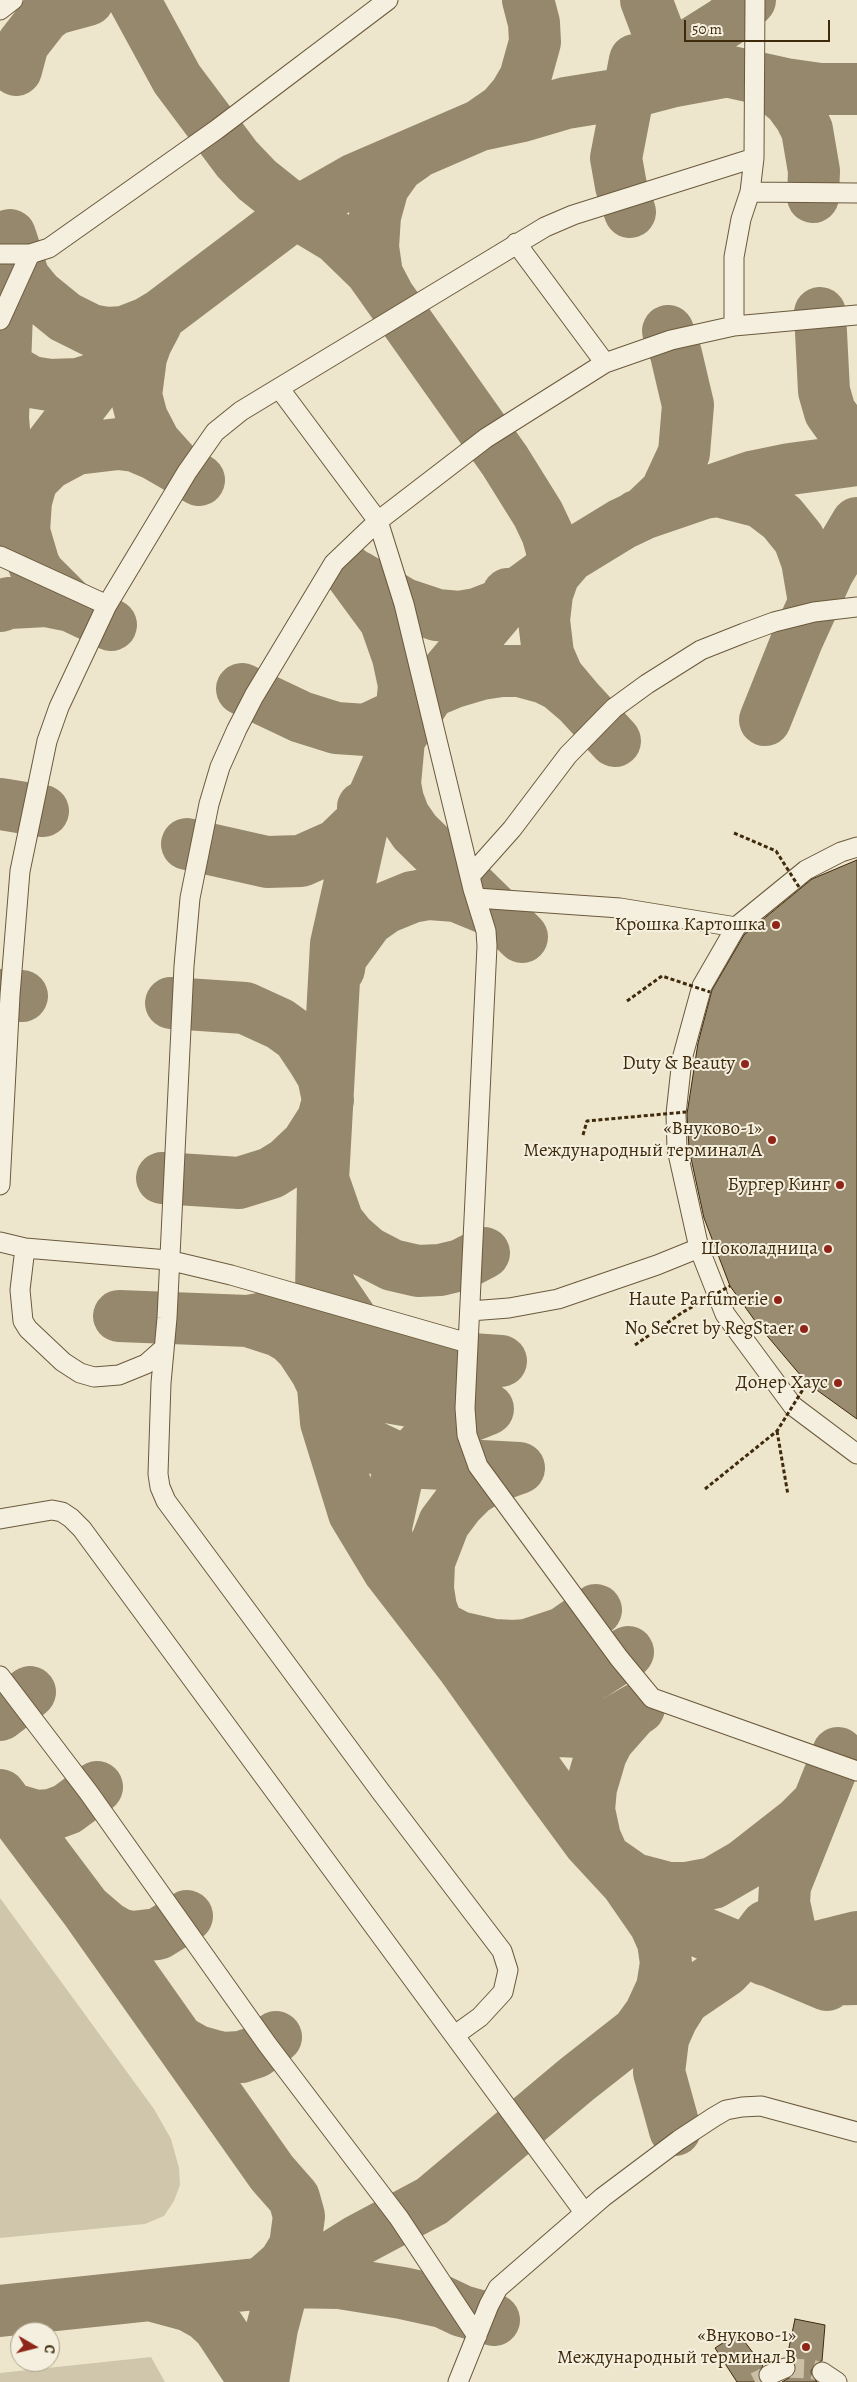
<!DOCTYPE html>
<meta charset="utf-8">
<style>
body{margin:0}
#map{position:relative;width:857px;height:2382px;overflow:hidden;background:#eee6cc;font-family:Alegreya,serif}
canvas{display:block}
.north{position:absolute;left:10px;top:2322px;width:50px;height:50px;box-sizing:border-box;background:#f4efde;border:1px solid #aca08a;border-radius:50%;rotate:98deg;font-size:14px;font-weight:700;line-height:20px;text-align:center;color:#3f2a0c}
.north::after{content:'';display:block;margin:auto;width:18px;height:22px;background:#8f2418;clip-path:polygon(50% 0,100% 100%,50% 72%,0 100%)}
.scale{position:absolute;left:684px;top:20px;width:146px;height:22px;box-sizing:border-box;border:2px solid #3f2a0c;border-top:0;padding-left:6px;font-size:15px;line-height:18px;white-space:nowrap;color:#3f2a0c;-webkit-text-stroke:4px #f4efde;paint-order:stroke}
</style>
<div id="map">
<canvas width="857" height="2382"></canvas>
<div class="north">С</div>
<div class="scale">50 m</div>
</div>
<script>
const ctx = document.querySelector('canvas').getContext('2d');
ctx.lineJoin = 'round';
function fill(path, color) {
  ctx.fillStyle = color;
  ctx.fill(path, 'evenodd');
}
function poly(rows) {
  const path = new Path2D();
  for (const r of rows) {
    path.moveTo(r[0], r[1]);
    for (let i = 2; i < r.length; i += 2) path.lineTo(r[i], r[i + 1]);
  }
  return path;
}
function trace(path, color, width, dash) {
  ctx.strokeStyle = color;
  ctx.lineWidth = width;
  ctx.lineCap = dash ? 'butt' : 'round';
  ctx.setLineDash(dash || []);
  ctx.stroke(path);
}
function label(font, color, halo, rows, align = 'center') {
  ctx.font = font + ' Alegreya,serif';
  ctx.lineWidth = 4;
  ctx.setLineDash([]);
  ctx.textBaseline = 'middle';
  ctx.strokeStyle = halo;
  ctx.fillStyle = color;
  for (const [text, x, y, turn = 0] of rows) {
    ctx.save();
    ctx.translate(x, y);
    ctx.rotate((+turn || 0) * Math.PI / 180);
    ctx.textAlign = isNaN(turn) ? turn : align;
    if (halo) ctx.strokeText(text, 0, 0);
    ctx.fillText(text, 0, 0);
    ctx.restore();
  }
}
fill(poly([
 [0,1898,154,2109,171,2139,179,2168,180,2185,174,2201,164,2216,145,2224,0,2238],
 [151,2357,165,2382,0,2382,0,2373]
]), '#d0c6ab');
trace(poly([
 [134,0,177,79,237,159,257,180,307,220,337,238,370,270,505,461,538,514,547,533,552,550,552,571,548,591],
 [646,0,660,37,675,56,690,63,785,84,820,89,857,89],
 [653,68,726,22,750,0],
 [16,70,23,44,44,17,55,9,88,0],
 [764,81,789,101,800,116,807,130,814,171,813,197],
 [480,125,503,109,515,95,525,78,535,42,534,23,528,0],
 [630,212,621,186,616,158,635,60],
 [11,238,24,278,38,295,65,317,91,330,107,333,124,332,147,323,162,314],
 [387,293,377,274,373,247,375,216,383,187,398,166,415,154],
 [820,313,824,391,830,412,850,440,857,445],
 [156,324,146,343,141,357,136,395,142,418,155,443,173,463],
 [0,364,31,382,50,385,78,384,94,379,109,369],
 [8,477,3,418,10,235],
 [704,493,718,491,761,502,782,518,799,539,807,561,813,596],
 [637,516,643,514,666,492,684,453,688,405,676,354,668,331],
 [0,527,32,480,37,463,109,369,162,314,297,212,355,179,480,125,522,116,566,103,628,93,670,82,724,72],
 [566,560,554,574,547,594,544,620,548,654,558,677,579,702],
 [349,571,385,620,398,657,404,685,395,784,398,800,404,816,415,832,522,937],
 [357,576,404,604,437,615,459,617,477,614,505,603,508,594],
 [0,606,9,603,46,601,71,606],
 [111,625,71,606,39,574,34,565,24,531,26,501,32,480,48,464,76,449,118,444,135,446,154,454,199,480],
 [242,689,301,717,336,728,366,730,402,713,430,692,454,682,481,674,501,671,519,671,545,678,559,685,579,702,615,741],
 [765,720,797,640,828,572,857,523],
 [0,804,43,811],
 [187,844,267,862,301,861,337,845,364,819,363,807],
 [339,969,341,957,368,920,385,908,412,897,429,894,456,896,495,912],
 [0,995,22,996],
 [162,1178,239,1183,271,1173,287,1163,307,1144,323,1119,328,1100,323,1076,314,1061,298,1037,280,1024,245,1008,171,1003],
 [324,1182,338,1222,350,1237,367,1252,392,1265,418,1271,440,1270,461,1265,484,1253],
 [322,1264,331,1289,354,1323,370,1337,390,1348,410,1355,501,1361],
 [119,1316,248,1321,264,1318,281,1311],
 [322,1319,334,1346,350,1370,380,1396,432,1405,487,1409],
 [248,1321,279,1331,291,1338,301,1348,316,1371,333,1407,357,1436,370,1445,406,1462,519,1468],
 [389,1571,386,1527,397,1478,406,1462,429,1438,448,1425,488,1409],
 [427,1617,436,1625,459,1637,494,1645,513,1646,527,1645,563,1633,596,1610],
 [440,1632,431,1608,428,1589,429,1562,444,1523,459,1503,472,1490,491,1478,519,1468],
 [471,1671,492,1680,530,1691,553,1689,594,1674,628,1652],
 [488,1699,498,1708,528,1725,560,1731,579,1732,600,1727,615,1722,639,1708],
 [631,1714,608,1740,601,1754,591,1788,589,1810,595,1838,604,1858,634,1879,668,1888,686,1888,713,1883,744,1865,799,1822,817,1804],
 [0,1715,30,1692],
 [838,1753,785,1886,784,1903,792,1939,815,1980,857,1979],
 [0,1795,85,1908,272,2173,294,2198,299,2216,295,2246,284,2264,266,2280,257,2284],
 [9,1808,36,1816,51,1815,67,1809,97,1787],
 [639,1900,665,1917,827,1985],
 [86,1909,107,1927,119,1934,132,1937,158,1934,187,1916],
 [765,1960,857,1937],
 [667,2007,659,2072,675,2130],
 [179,2041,197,2051,222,2058,241,2057,256,2052,276,2037],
 [661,2043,672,2018,684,1999,725,1971,757,1938,766,1926],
 [282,2282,340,2283,402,2293,443,2302,462,2311,494,2320],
 [153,2296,190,2306,206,2315,218,2326,255,2382],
 [0,2311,275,2282,293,2278,311,2270,357,2241,432,2201,576,2080,637,2032,650,2014,662,1988,666,1963,663,1942,655,1924,626,1882,589,1842,547,1785,463,1667,389,1571,354,1513,326,1422,320,1351,323,1180,336,944,364,819,399,739,430,692,505,603,568,557,622,524,643,514,751,477,790,469,857,460],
 [263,2382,272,2328,292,2253]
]), '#96886c', 52);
const building = poly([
 [857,860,857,1419,807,1383,758,1325,730,1286,704,1218,689,1149,687,1114,698,1043,712,990,744,935,812,879,857,860],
 [795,2319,825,2325,822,2361,817,2362,811,2371,812,2377,817,2382,782,2382,794,2375,796,2370,795,2363,787,2357,795,2319],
 [738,2333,763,2366,758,2373,761,2382,737,2382,715,2348,738,2333]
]);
fill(building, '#9a8c70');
trace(building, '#3f2a0c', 1);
trace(poly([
 [785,2368,811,2369,822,2372],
 [755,2382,769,2375]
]), '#cbc0a6', 19, [19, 9]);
const minor = poly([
 [755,0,754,158,750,192,857,193],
 [0,10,13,0],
 [516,243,605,363],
 [0,254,30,254,49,248,216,130,388,0],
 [0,320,30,254],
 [734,326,734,257,741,219,750,192],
 [279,388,378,521,404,604,473,889,486,931,487,946,465,1408,467,1435,478,1466,619,1658,652,1698,857,1771],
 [0,556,107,605],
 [857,847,841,852,806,870,736,927,702,986,682,1059,676,1114,677,1149,699,1248,725,1314,793,1406,857,1454],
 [471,875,512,829,568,755,614,708,647,684,701,650,744,633,774,622,814,612,857,607],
 [476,898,620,908,736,927],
 [0,1185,10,995,20,871,47,741,59,707,107,605,187,472,215,432,241,411,545,227,573,215,754,158],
 [0,1242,25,1248,168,1260,231,1275,468,1343],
 [25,1248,20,1290,23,1321,28,1329,63,1362,80,1373,94,1377,119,1375,146,1364,164,1348],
 [470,1311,509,1308,558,1299,657,1265,699,1248],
 [0,1519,52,1510,62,1512,71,1518,82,1529,584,2212],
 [0,1676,89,1793,267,2044,399,2218,477,2336],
 [455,2035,480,2017,503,1992,508,1970,502,1951,381,1792,166,1501,160,1487,158,1474,161,1383,167,1318,184,966,190,898,209,804,220,767,237,729,254,696,334,563,378,521,486,438,605,363,671,340,734,326,857,315],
 [822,2372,837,2382],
 [769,2375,785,2368],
 [458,2382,489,2305,498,2288,603,2197,679,2140,714,2117,726,2110,742,2107,761,2106,857,2132]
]);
trace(minor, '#6b593c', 21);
trace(poly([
 [777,1431,788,1495]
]), '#3f2a0c', 3, [4, 2.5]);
trace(minor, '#f4efde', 19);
trace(poly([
 [734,833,776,851,799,887],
 [627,1001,662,976,710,992],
 [583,1135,587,1121,686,1112],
 [635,1345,683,1312,730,1286],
 [705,1489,777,1431,807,1383]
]), '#3f2a0c', 3, [4, 2.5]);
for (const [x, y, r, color] of [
 [776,925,5,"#8f2418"],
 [745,1064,5,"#8f2418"],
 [772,1140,5,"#8f2418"],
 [840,1185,5,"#8f2418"],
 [828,1249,5,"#8f2418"],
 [778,1300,5,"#8f2418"],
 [804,1329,5,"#8f2418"],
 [838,1383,5,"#8f2418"],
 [806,2347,5,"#8f2418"]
]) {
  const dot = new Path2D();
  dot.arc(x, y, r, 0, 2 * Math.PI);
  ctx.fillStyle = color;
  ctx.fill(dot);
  trace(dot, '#f4efde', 2);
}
label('19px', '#3f2a0c', '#f4efde', [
 ["Крошка Картошка",766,925],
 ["Duty & Beauty",735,1064],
 ["«Внуково-1»",762,1129],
 ["Международный терминал А",762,1151],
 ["Бургер Кинг",830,1185],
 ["Шоколадница",818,1249],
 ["Haute Parfumerie",768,1300],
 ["No Secret by RegStaer",794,1329],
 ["Донер Хаус",828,1383],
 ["«Внуково-1»",796,2336],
 ["Международный терминал B",796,2358]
], 'right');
</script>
